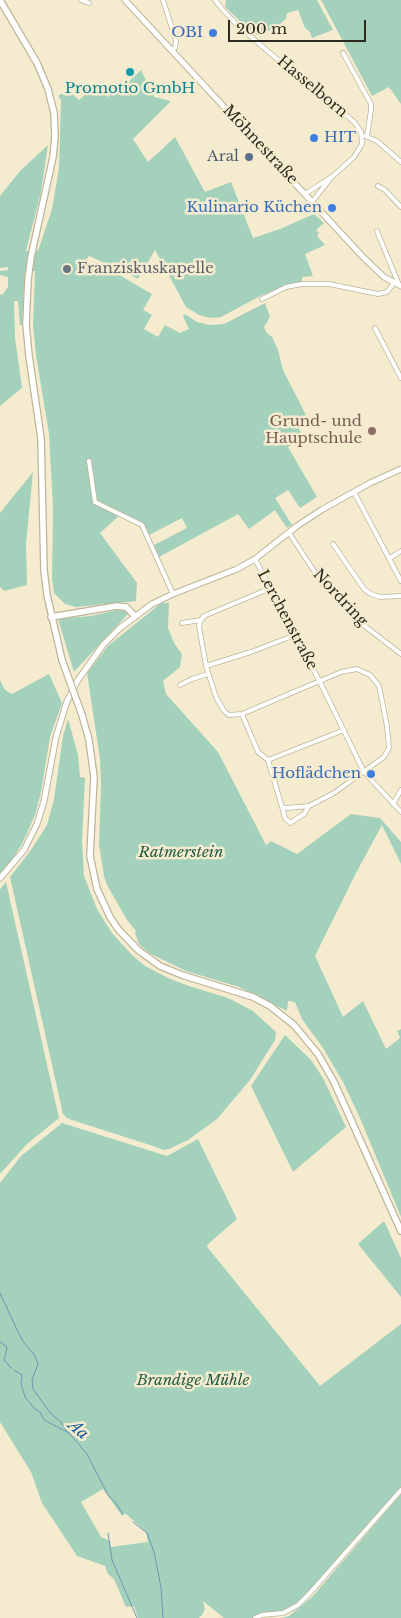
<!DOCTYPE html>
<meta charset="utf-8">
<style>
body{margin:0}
#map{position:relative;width:401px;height:1618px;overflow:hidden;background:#f5ecd0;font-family:"Libre Baskerville",serif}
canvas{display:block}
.scale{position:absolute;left:228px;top:20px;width:138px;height:22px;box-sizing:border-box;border:2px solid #2d2a1f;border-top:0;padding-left:6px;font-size:15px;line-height:18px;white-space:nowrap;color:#2d2a1f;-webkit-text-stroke:4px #f5ecd0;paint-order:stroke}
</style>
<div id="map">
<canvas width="401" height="1618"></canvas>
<div class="scale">200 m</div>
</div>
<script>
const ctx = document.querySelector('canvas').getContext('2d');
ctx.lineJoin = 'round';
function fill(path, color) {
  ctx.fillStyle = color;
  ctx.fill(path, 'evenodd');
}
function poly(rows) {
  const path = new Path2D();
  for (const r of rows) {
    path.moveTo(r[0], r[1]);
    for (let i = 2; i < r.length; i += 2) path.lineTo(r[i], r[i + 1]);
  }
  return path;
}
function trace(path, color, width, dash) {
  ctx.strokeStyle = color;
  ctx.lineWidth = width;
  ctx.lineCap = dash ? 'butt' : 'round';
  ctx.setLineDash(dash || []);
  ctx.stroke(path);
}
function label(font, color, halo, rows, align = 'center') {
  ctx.font = font + ' "Libre Baskerville",serif';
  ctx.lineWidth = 5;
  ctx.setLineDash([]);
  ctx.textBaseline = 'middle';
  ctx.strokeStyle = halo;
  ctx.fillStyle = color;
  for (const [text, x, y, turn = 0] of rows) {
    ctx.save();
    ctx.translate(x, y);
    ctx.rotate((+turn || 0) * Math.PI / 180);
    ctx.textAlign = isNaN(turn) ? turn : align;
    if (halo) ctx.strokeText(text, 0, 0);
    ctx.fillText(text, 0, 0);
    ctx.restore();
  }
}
fill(poly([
 [226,0,317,0,333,30,312,38,310,32,305,28,298,10,287,13,286,19,275,28,257,35,242,23,225,7],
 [321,0,401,0,401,104,389,87,372,96],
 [141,70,154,97,171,101,133,139,148,162,175,137,205,192,231,182,253,238,280,229,314,214,324,223,316,230,319,233,317,236,325,245,305,254,313,276,302,277,302,281,262,295,221,317,210,318,199,315,186,307,155,250,138,279,114,267,89,256,85,261,109,269,152,294,143,310,152,315,144,329,158,337,165,325,180,333,189,329,183,316,185,314,197,322,210,325,224,324,265,303,270,317,264,327,266,332,272,337,278,350,283,370,306,415,296,420,303,439,288,447,317,497,300,508,288,490,275,498,292,525,287,528,275,510,249,529,238,514,159,557,154,545,187,528,182,518,149,535,143,523,122,513,100,533,137,583,136,601,76,607,65,604,54,593,52,579,53,508,49,434,36,355,33,325,35,271,25,271,22,325,20,325,18,301,14,301,15,337,22,388,0,406,0,294,2,295,8,287,8,277,0,275,0,271,8,270,8,267,0,268,0,196,21,170,48,145,41,192,26,251,38,251,52,209,59,168,61,100,58,96,69,90,79,100,96,85,108,97,118,88,120,90],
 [33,472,26,544,27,585,4,591,0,587,0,513],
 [161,603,169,603,168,628,174,643,182,654,180,667,163,681,166,694,218,752,266,845,271,841,297,854,351,814,380,818,401,842,401,864,382,825,356,873,315,956,343,1017,363,1001,386,1049,400,1038,397,1031,401,1029,401,1217,360,1118,343,1082,323,1048,302,1019,295,1002,288,1001,287,1011,239,987,186,971,149,953,139,944,135,933,136,931,127,920,107,885,104,876,99,844,101,784,100,759,87,673,108,646],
 [117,610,125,611,128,614,74,672,58,619,91,616],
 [49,674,62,703,50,737,41,792,35,815,22,844,9,864,0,873,0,680,5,690,12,694],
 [68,719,78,755,80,777,85,778,82,840,84,876,97,909,112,933,132,955,145,966,168,978,189,986,228,998,253,1011,276,1032,275,1040,250,1080,217,1119,188,1140,169,1149,164,1150,153,1146,72,1120,67,1118,63,1114,10,877,31,850,47,825,54,799,63,736],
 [6,882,59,1118,27,1144,0,1174,0,889],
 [285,1035,311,1060,323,1078,346,1127,293,1172,251,1086],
 [62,1123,167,1156,198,1139,237,1219,207,1245,208,1248,320,1386,401,1324,401,1488,300,1602,287,1609,280,1612,264,1612,253,1618,224,1618,203,1601,205,1609,202,1615,199,1618,138,1618,134,1606,126,1607,114,1579,108,1574,105,1566,77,1556,42,1503,31,1472,0,1422,0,1183,21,1156],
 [103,1489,122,1516,125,1513,146,1532,148,1542,111,1547,110,1541,101,1537,81,1502],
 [384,1221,401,1258,401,1297,358,1244],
 [401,1494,401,1618,281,1618,289,1616,312,1597]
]), '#a3d1bb');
trace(poly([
 [0,1293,19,1334,24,1343,34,1354,38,1364,32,1380,33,1389,51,1414,60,1421,68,1433],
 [0,1342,6,1346,7,1349,4,1360,11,1368],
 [14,1370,22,1375,21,1384,25,1397,35,1409,40,1412,44,1420,69,1433,87,1454,108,1495,115,1502,123,1514],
 [133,1522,147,1533,154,1552,161,1587,163,1618],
 [108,1533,112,1560,137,1618]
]), '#7293b5', 1);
const street = poly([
 [81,0,89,3],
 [163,0,176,41,175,48,172,50],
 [215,0,223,10,236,24,291,71,344,113,355,123,361,132,362,144,354,157,333,176,305,194],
 [343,53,371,104,371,110,367,136],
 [365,136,377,141,401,162],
 [378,186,385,190,401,207],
 [312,202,330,179],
 [377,231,399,285],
 [262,299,286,287,302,284,329,284,378,294,387,292,394,283],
 [375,328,401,378],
 [89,461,95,502,142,525,173,594],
 [354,492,401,581],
 [289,533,324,586,361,623,401,654],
 [333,544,364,589,371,594,380,597,401,596],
 [390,558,401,551],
 [255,559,320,682,364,772,401,812],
 [182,623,201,620],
 [206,666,251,652,295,635],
 [180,685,192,679,208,674],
 [242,714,341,672,357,669,370,675,379,686,387,726,389,748,384,757,334,793,309,806,286,808,282,807,268,760,258,752,242,714,229,715,224,711,216,697,206,666,199,626,201,620,204,616,271,588],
 [268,760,344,730],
 [393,804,401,790],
 [282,807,285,818,290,823,304,814,309,806],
 [255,1618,262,1615,283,1613,298,1605,309,1594,401,1490]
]);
const secondary = poly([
 [125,0,363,257,384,277,401,286],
 [0,878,24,850,37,824,44,801,56,737,67,701,78,680,103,645,120,628,152,604,173,594,237,569,255,559,297,526,323,509,370,483,401,469]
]);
const primary = poly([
 [0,0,37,63,48,89,54,113,55,136,53,157,31,257,28,280,26,324,29,356,41,438,44,570,47,595,62,660],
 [51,617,117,606,126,607,135,616],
 [82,715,89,740,94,777,90,856,97,889,110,917,118,929,138,950,160,966,182,975,253,997,270,1006,294,1025,318,1054,334,1082,401,1231]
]);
trace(street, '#bdb599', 5.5);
trace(secondary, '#bdb599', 7);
trace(primary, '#bdb599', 8);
trace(street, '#fff', 4);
trace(secondary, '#fff', 5);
trace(primary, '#fff', 5.5);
const primaryBridge = poly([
 [62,660,82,715]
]);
trace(primaryBridge, '#bdb599', 8, []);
trace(primaryBridge, '#fff', 5.5);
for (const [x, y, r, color] of [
 [213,33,5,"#3f7fe0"],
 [130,72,5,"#0f9aa8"],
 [314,138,5,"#3f7fe0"],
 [249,157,5,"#5c6f8a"],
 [332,208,5,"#3f7fe0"],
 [67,269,5,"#6b7280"],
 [372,431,5,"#8d6e63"],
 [371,774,5,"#3f7fe0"]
]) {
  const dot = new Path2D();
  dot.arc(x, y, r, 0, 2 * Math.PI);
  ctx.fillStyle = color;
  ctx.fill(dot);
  trace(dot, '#f5ecd0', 2);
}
label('15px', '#366cbe', '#f5ecd0', [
 ["OBI",203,33],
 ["HIT",324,138,"left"],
 ["Kulinario Küchen",322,208],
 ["Hoflädchen",361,774]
], 'right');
label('15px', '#2d2a1f', '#f5ecd0', [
 ["Hasselborn",312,87,40],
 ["Möhnestraße",260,145,47],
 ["Nordring",340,598,47],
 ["Lerchenstraße",287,620,62]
]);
label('15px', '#0d838f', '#f5ecd0', [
 ["Promotio GmbH",130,89]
]);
label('15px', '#4e5e75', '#f5ecd0', [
 ["Aral",239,157]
], 'right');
label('15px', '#5b616d', '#f5ecd0', [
 ["Franziskuskapelle",77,269]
], 'left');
label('15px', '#785e54', '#f5ecd0', [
 ["Grund- und",362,422],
 ["Hauptschule",362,439]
], 'right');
label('italic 15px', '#215c44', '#f5ecd0', [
 ["Ratmerstein",181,853],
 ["Brandige Mühle",193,1381]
]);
label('italic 16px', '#115797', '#f5ecd0', [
 ["Aa",78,1430,41]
]);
</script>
